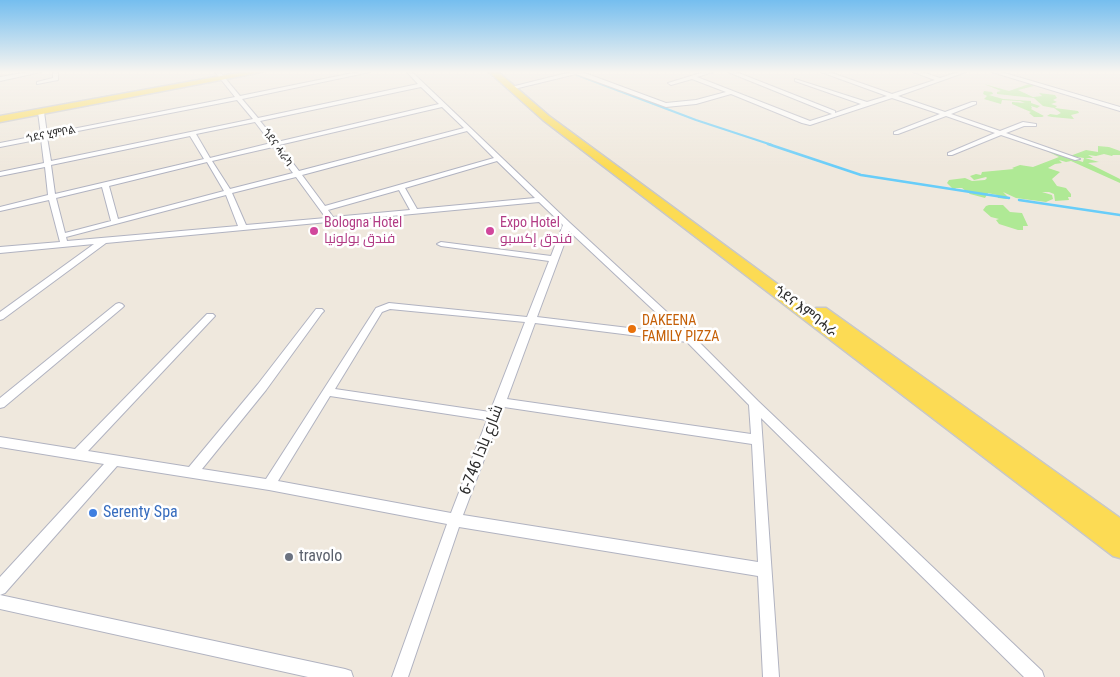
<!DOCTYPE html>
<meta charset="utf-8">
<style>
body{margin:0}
canvas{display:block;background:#efe8dd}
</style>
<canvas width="1120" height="677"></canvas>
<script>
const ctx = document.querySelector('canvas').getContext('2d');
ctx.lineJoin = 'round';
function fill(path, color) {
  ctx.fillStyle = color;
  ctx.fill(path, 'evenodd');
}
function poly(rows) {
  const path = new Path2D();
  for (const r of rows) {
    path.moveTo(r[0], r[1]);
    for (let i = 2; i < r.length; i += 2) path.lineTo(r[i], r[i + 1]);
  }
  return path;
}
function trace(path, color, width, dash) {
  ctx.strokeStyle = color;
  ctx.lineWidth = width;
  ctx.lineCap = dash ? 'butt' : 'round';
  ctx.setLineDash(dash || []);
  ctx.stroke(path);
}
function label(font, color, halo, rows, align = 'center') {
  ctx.font = font + ' "Roboto Condensed",Cairo,"Noto Sans Ethiopic",sans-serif';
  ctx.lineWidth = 5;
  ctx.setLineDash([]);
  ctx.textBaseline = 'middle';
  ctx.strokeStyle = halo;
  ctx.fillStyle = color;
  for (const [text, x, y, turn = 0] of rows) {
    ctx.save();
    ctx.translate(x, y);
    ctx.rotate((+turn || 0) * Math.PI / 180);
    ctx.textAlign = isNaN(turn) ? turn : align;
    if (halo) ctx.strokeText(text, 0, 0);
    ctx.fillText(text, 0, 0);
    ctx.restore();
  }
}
fill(poly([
 [984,84,1009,91,1029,84,1034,86,1018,90,1033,97,1042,96,1039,93,1055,95,1057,98,1053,100,1057,102,1051,104,1057,106,1055,108,1078,111,1079,113,1071,115,1074,119,1052,117,1047,116,1050,114,1057,115,1061,113,1054,108,1043,106,1034,98,997,94,997,92,1001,91],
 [984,91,992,92,993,94,989,95,1003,99,1031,101,1031,103,1040,106,1037,108,1031,106,1032,108,1031,109,1044,116,1042,116,1044,117,1034,117,1029,113,1031,112,1012,104,1012,102,1025,103,1020,101,1002,100,1001,104,984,99,987,96,983,94],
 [1098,146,1109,147,1120,151,1120,155,1113,155,1112,156,1104,154,1096,156,1088,155,1093,158,1085,158,1099,162,1088,163,1120,179,1120,183,1071,161,1066,162,1059,160,1062,163,1055,164,1048,168,1060,172,1052,179,1057,186,1066,188,1071,194,1071,197,1068,197,1069,200,1055,201,1054,194,1049,192,1042,192,1052,195,1053,199,1046,202,1016,198,1003,192,1008,197,1007,199,998,198,997,195,988,193,985,198,970,194,962,188,956,188,954,190,947,183,949,180,965,178,972,181,985,180,987,178,986,177,974,180,970,176,976,174,981,175,982,172,1014,169,1012,168,1020,165,1033,167,1059,157,1047,151,1083,162,1084,158,1070,156,1086,150,1098,152],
 [989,205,1003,205,1010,212,1022,213,1028,226,1023,226,1023,230,1018,230,999,224,996,220,999,219,991,217,983,210,986,206]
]), '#afe995');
trace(poly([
 [577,75,696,120,772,145]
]), '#68cdf9', 2);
trace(poly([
 [768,144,861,175,1009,198],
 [1019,200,1120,215]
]), '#68cdf9', 2.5);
const street = poly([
 [28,72,41,72,0,81,0,77,28,72],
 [53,72,58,72,58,80,37,84,37,82,53,78,53,72],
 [215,72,220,72,240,96,358,72,370,72,242,99,258,118,418,84,407,72,412,72,570,223,694,337,758,401,1042,671,1044,677,1024,677,761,418,779,677,763,677,758,576,459,527,408,677,392,677,447,524,269,490,117,466,5,593,0,595,345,669,351,671,353,677,308,677,0,609,0,577,104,464,0,447,0,437,75,449,207,314,213,314,215,316,88,451,189,467,258,384,316,309,322,309,324,311,322,313,266,390,202,469,266,479,376,308,389,303,527,317,549,261,441,246,437,244,441,242,551,256,563,225,539,202,106,243,3,319,0,320,0,312,94,244,0,253,0,247,60,242,49,200,0,211,0,207,48,195,45,167,0,176,0,172,44,163,41,139,0,147,0,143,41,135,38,112,41,110,44,112,47,134,235,97,215,72],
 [421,87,439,104,277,142,260,121,421,87],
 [237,100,253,119,51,161,47,137,237,100],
 [442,107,464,128,299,171,279,145,442,107],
 [255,122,271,143,210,158,196,134,255,122],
 [467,131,494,158,325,206,302,175,467,131],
 [190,136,204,159,55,194,51,165,190,136],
 [273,147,293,173,230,189,212,161,273,147],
 [497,161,535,198,417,209,405,188,497,161],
 [207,162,224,191,118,219,109,186,207,162],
 [296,177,326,218,246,225,232,193,296,177],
 [102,187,111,221,65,233,56,198,102,187],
 [399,190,410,210,333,217,328,210,399,190],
 [226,195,238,226,67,241,66,237,226,195],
 [569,231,679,334,537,317,569,231],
 [390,309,525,322,490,412,335,389,382,312,390,309],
 [535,323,687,342,749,405,751,434,507,399,535,323],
 [330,396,487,420,451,513,278,481,330,396],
 [504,407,752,444,758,562,463,515,504,407],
 [571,72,582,72,666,103,696,100,726,92,692,79,671,85,668,83,704,72,713,72,697,77,810,121,832,114,728,72,736,72,835,111,835,113,861,104,795,81,795,79,867,102,887,96,821,72,829,72,892,94,935,80,913,72,922,72,940,78,958,72,966,72,898,96,945,112,972,102,976,102,976,104,951,114,1000,131,1023,122,1036,124,1036,126,1024,126,1006,133,1080,159,1075,160,1001,135,952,155,948,155,948,153,995,133,946,116,898,134,894,134,894,132,940,114,892,98,810,125,802,123,731,94,696,104,666,107,576,74,510,90,507,88,571,72],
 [992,72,1001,72,1120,107,1120,111,992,72],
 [119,303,122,304,124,306,122,308,4,407,0,408,0,398,116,304,119,303]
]);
const primary = poly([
 [243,72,262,72,0,122,0,116,243,72],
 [489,72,498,72,549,116,814,311,816,308,826,308,1120,518,1120,558,1113,556,543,120,489,72]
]);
trace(street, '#b1b3c1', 2);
trace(primary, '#c8c8c8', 3);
fill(street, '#fff');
fill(primary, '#fcdb54');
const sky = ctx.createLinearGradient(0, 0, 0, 167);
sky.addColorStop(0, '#75beef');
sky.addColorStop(0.43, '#f8f5f0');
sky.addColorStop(1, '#f8f5f000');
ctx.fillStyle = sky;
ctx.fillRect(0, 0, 1120, 167);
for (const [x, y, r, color] of [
 [314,231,5,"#d1479c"],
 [490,231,5,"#d1479c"],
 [632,329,5,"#e8710a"],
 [93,513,5,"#3f7fe0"],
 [289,557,5,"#6b7280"]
]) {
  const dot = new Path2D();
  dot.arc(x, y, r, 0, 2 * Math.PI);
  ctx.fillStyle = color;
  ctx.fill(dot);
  trace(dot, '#fff', 2);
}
label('11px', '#2c2c2c', '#fff', [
 ["ጎደና ሂምቦል",51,135,-11],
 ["ጎደና ሓራካ",277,148,54]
]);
label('14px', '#b23c85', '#fff', [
 ["Bologna Hotel",324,223],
 ["فندق بولونيا",324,239],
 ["Expo Hotel",500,223],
 ["فندق إكسبو",500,239]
], 'left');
label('14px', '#2c2c2c', '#fff', [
 ["ጎደና እምባሓራ",805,312,37]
]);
label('14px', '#c56008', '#fff', [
 ["DAKEENA",642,321],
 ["FAMILY PIZZA",642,337]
], 'left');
label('16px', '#2c2c2c', '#fff', [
 ["شارع بادا 746-6",482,450,-69]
]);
label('16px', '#366cbe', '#fff', [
 ["Serenty Spa",103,513]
], 'left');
label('16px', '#5b616d', '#fff', [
 ["travolo",299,557]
], 'left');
</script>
